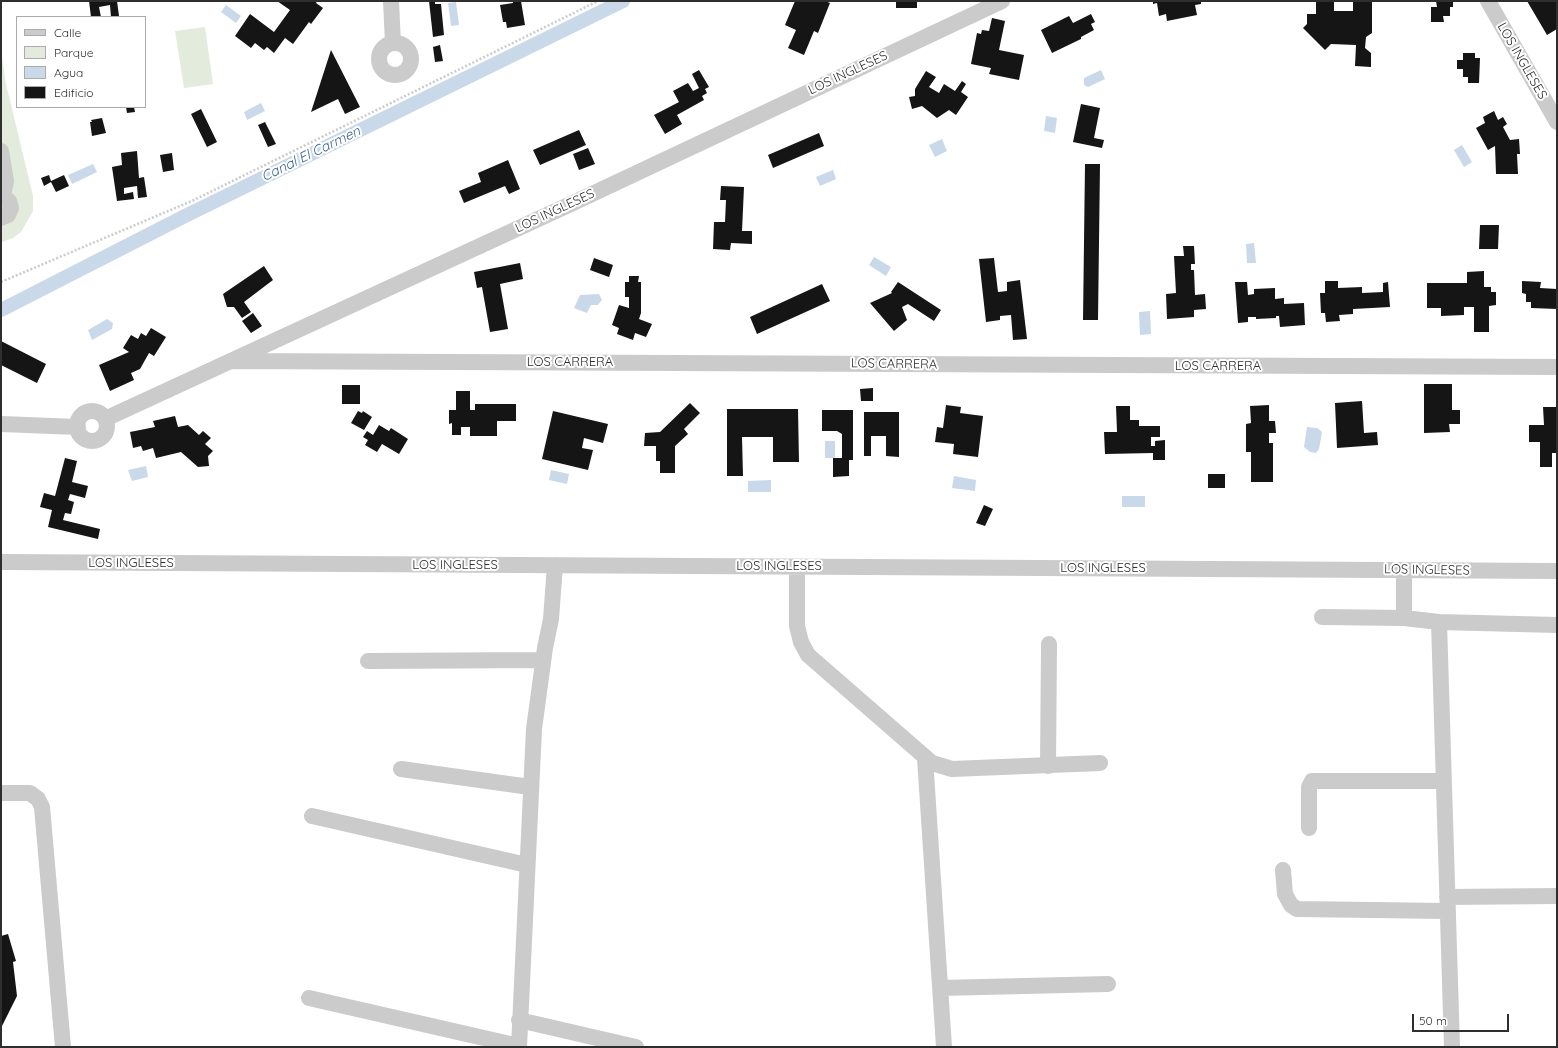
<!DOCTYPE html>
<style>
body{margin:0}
#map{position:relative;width:1558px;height:1048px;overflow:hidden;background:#fff;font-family:Quicksand,sans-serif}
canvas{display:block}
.frame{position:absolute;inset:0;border:2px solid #2e2e2e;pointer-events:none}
.legend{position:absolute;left:16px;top:16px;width:130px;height:92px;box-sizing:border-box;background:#fff;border:1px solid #ababab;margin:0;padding:5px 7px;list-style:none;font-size:12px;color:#2e2e2e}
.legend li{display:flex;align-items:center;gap:8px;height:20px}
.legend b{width:20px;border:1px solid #ababab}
.scale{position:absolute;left:1412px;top:1014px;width:97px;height:18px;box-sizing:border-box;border:2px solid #2e2e2e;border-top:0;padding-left:5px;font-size:12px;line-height:14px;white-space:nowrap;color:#2e2e2e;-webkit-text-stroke:3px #fff;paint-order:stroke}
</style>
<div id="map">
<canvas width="1558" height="1048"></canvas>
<div class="frame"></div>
<ul class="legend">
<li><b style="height:5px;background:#cbcbcb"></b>Calle</li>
<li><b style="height:11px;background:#e3ebdc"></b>Parque</li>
<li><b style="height:11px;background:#c9d9ea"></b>Agua</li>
<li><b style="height:11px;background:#151515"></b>Edificio</li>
</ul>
<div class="scale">50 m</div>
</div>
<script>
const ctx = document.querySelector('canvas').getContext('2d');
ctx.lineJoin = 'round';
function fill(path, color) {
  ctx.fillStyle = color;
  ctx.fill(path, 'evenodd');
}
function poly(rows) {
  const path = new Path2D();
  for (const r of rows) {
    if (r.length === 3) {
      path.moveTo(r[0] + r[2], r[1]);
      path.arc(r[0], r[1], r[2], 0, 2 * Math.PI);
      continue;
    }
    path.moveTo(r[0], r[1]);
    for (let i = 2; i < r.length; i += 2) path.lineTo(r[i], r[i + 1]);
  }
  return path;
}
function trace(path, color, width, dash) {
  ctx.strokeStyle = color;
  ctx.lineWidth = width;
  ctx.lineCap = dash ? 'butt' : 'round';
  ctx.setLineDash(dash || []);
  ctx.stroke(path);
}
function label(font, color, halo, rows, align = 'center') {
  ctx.font = font + ' Quicksand,sans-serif';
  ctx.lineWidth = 4;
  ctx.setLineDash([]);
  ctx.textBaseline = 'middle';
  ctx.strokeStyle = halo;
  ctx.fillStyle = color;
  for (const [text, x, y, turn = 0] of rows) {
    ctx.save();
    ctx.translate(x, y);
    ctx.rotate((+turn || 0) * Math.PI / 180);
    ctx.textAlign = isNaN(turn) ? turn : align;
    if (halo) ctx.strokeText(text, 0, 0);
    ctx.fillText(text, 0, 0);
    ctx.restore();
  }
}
fill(poly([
 [205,27,213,84,184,88,175,31],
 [1,51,6,84,33,196,33,211,21,232,13,238,2,242]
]), '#e3ebdc');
fill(poly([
 [456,2,459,25,451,26,448,3],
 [226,5,241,16,236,23,221,12],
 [1101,70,1105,79,1088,87,1084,85,1084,78],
 [261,103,265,111,247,120,244,112],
 [1046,116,1057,118,1055,133,1044,131],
 [942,139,947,151,935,157,929,145],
 [1462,145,1472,162,1464,167,1454,150],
 [93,164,97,172,72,184,68,175],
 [833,170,836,179,820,186,816,177],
 [1254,243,1256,263,1247,263,1246,244],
 [874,257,891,267,886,276,869,265],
 [599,294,602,300,598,305,591,305,587,313,574,308,580,295],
 [1150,311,1151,334,1140,335,1139,312],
 [107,319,113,323,112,329,92,340,88,330],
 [1307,427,1317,428,1322,432,1319,449,1316,453,1310,452,1304,447],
 [825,441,835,441,835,458,825,458],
 [146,466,148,477,132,481,128,470],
 [551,470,569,474,567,484,549,480],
 [954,476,976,480,975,491,952,488],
 [771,480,771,492,748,492,748,481],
 [1122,496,1145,496,1145,507,1122,507]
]), '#c9d9ea');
trace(poly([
 [1,310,185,216,623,1]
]), '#c9d9ea', 14);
fill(poly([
 [89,1,117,1,119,16,111,17,110,5,99,7,101,17,91,17],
 [277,1,317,1,316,3,323,8,311,24,309,22,293,44,285,38,274,53,267,47,264,50,255,43,251,48,235,36,250,14,274,32,290,10],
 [429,1,435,1,435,4,441,4,444,35,433,37],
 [513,1,521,1,525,25,507,28,506,22,503,22,500,5,513,3],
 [795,1,825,1,830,3,818,33,814,31,804,55,788,48,796,30,785,25],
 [896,1,917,1,917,8,896,8],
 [1153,1,1201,1,1201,4,1195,5,1197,15,1167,21,1166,14,1159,16,1157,3,1153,4],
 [1316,1,1334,2,1334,11,1353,11,1353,1,1372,1,1372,33,1366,37,1365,48,1371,53,1371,67,1355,66,1356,45,1331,44,1325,50,1303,28,1307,24,1307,14,1316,14],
 [1436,1,1453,1,1453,7,1450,7,1450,16,1443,16,1444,22,1431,22,1431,7,1437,7],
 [1527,1,1557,1,1557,29,1547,35],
 [1091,14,1095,22,1091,24,1094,30,1081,37,1081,39,1052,53,1041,30,1069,16,1073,23],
 [992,18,1005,21,999,50,1024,55,1019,80,989,74,991,68,971,64,977,33,981,34,982,30,989,31],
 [440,45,443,61,435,62,433,47],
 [331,50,360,107,345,114,338,99,311,112],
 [1463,53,1475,53,1475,58,1480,58,1479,83,1468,83,1468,77,1463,77,1463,69,1457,69,1457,60,1463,60],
 [699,70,709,87,705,89,707,93,702,96,704,100,677,115,682,124,665,134,654,115,679,102,673,91,688,83,693,91,699,88,692,74],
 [926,71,936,77,929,87,939,93,944,84,955,91,962,81,966,84,961,92,968,97,956,115,949,110,937,118,922,106,912,109,909,97,915,96,915,89],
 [1081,104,1100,108,1094,138,1104,140,1102,148,1073,142],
 [126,107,134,107,135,112,127,113],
 [201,109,217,142,207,147,191,114],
 [1494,111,1498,120,1503,117,1507,124,1503,127,1510,140,1519,139,1520,154,1517,154,1518,174,1496,174,1495,146,1488,150,1476,128,1485,123,1483,117],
 [102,118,106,133,92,136,90,122,92,122,91,120],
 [265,122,276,144,268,147,258,125],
 [579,130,586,145,540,165,533,150],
 [819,133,824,146,773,168,768,155],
 [588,148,595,164,579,170,573,154],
 [137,151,139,178,144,177,147,197,138,198,137,186,124,188,124,194,133,192,134,199,117,201,112,167,122,165,121,153],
 [172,153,174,170,163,172,160,155],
 [508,160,520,189,509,194,505,186,464,203,459,191,481,182,478,173],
 [1085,164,1100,164,1098,320,1083,320],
 [49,175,51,181,64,175,69,186,56,192,51,182,44,186,41,178],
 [721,186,744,187,742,231,752,231,752,244,731,243,730,250,713,249,714,222,725,222,726,200,720,200],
 [1480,225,1499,225,1498,249,1479,249],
 [1183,246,1194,246,1195,264,1191,264,1191,270,1194,270,1195,295,1205,294,1206,309,1194,310,1194,317,1167,319,1166,294,1176,293,1174,256,1184,256],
 [594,258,613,265,609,277,590,270],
 [994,258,998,292,1007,291,1007,282,1020,280,1027,339,1013,340,1011,315,1000,316,1000,320,986,322,979,259],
 [520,263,523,279,500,284,508,329,490,332,482,287,477,288,474,272],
 [264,266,273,280,244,302,251,312,242,318,234,307,227,307,223,294],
 [1484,271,1484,287,1491,287,1491,292,1496,292,1496,305,1489,306,1489,332,1474,332,1474,307,1464,307,1464,315,1441,316,1441,308,1427,308,1427,283,1467,283,1467,272],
 [629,276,639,276,638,282,641,282,641,313,639,319,652,324,646,337,635,333,633,340,617,334,619,328,612,325,619,305,629,308,629,297,625,297,625,282,629,282],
 [1325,281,1338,281,1338,288,1362,287,1362,293,1383,292,1383,283,1388,282,1390,307,1353,309,1353,314,1339,315,1340,321,1326,322,1325,313,1321,313,1320,293,1325,293],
 [1522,281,1541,282,1540,288,1557,289,1557,309,1531,308,1531,302,1526,302,1526,294,1522,293],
 [898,282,941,310,934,321,908,304,902,307,907,320,894,331,870,303,892,293,891,292],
 [1235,282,1247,282,1248,295,1254,294,1254,289,1275,288,1275,299,1284,298,1284,304,1304,303,1305,325,1280,327,1279,316,1276,316,1276,318,1256,319,1256,317,1248,317,1248,322,1238,323],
 [822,284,830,301,757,334,750,317],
 [253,313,262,326,251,333,242,321],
 [151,328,166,337,154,356,149,353,140,369,131,373,134,380,110,391,99,365,129,352,123,348,131,335,138,339,141,333,146,336],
 [1,341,46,364,37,383,1,365],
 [1424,384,1452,384,1452,410,1460,410,1460,424,1449,424,1450,432,1424,433],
 [342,385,360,385,360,404,342,404],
 [873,388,873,401,861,401,860,389],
 [456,391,470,391,470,410,475,410,475,404,516,404,516,421,497,421,497,436,470,436,470,427,461,427,461,435,452,435,452,423,449,424,449,410,456,410],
 [1362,401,1364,433,1377,432,1378,445,1337,448,1335,403],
 [690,403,700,413,684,429,688,434,675,446,675,473,660,473,660,461,656,461,656,446,644,446,645,433,660,432],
 [946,405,961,407,960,413,983,416,978,457,953,454,954,444,935,442,937,427,943,428],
 [1269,405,1269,421,1275,421,1276,433,1269,433,1269,443,1273,443,1273,482,1251,482,1251,452,1246,452,1246,424,1251,423,1250,406],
 [1116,406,1130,406,1130,420,1139,420,1139,426,1160,426,1160,437,1151,437,1151,446,1155,446,1155,441,1165,440,1165,460,1153,460,1153,453,1105,454,1104,432,1117,432],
 [1543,407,1557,407,1557,453,1552,453,1552,467,1540,467,1540,442,1529,442,1529,425,1544,425],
 [727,409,798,409,799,462,773,462,773,437,742,437,743,476,727,476],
 [822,410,853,410,853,460,849,460,849,476,833,477,833,458,842,458,842,434,837,431,822,431],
 [358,411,362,413,363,411,372,417,364,430,351,423],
 [553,411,608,424,603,443,584,438,582,448,593,450,588,470,542,459],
 [864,412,899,412,899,457,886,456,886,436,871,436,871,456,864,456],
 [175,416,178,427,188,425,199,435,203,431,211,438,205,444,213,451,208,456,209,466,198,467,181,452,156,458,153,448,143,451,141,446,133,448,130,432,155,427,153,421],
 [379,425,389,431,391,428,408,439,399,454,382,444,377,452,365,445,368,440,363,437,367,431,373,435],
 [65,458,77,461,72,482,88,486,85,498,70,494,68,500,74,502,71,514,65,513,63,520,100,529,98,539,48,527,52,510,40,507,44,493,55,496],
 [1208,474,1225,474,1225,488,1208,488],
 [984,505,993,509,985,526,976,523],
 [8,934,16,961,13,962,17,996,1,1028,1,936]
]), '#151515');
trace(poly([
 [1,282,194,200,598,1]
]), '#cbcbcb', 2.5, [2, 2]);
trace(poly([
 [391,1,393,43],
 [1488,1,1557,122],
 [395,59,16],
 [1,151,6,181,3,197],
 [1,196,9,201,11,208,8,215,1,218],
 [231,361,1557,367],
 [92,426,15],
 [105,419,573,203,1002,1],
 [1,424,78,427],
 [1,562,1557,571],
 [797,567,797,626,801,642,808,655,932,763,952,769,1100,763],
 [1404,570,1404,618],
 [1322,617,1404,618,1439,622,1557,625],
 [1439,622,1452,1047],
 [368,661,543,660],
 [925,758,944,1047],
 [1048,766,1049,644],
 [401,769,530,787],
 [1,793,30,793,38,799,42,807,63,1047],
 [312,816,527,865],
 [1309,828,1309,787,1312,781,1444,781],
 [1283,870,1285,894,1291,905,1297,909,1447,911],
 [1447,897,1557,896],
 [940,988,1108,984],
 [309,998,519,1046],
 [519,1020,636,1047],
 [519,1047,534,729,545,648,551,619,555,565]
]), '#cbcbcb', 16);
label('13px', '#2e2e2e', '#fff', [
 ["LOS INGLESES",1522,61,60],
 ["LOS INGLESES",848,73,-25],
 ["LOS INGLESES",555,211,-25],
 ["LOS CARRERA",570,362],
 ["LOS CARRERA",894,364,1],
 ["LOS CARRERA",1218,366],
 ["LOS INGLESES",131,563],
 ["LOS INGLESES",455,565],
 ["LOS INGLESES",779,566],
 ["LOS INGLESES",1103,568],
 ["LOS INGLESES",1427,570,1]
]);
label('italic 14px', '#3f668e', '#fff', [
 ["Canal El Carmen",311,154,-26]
]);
</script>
